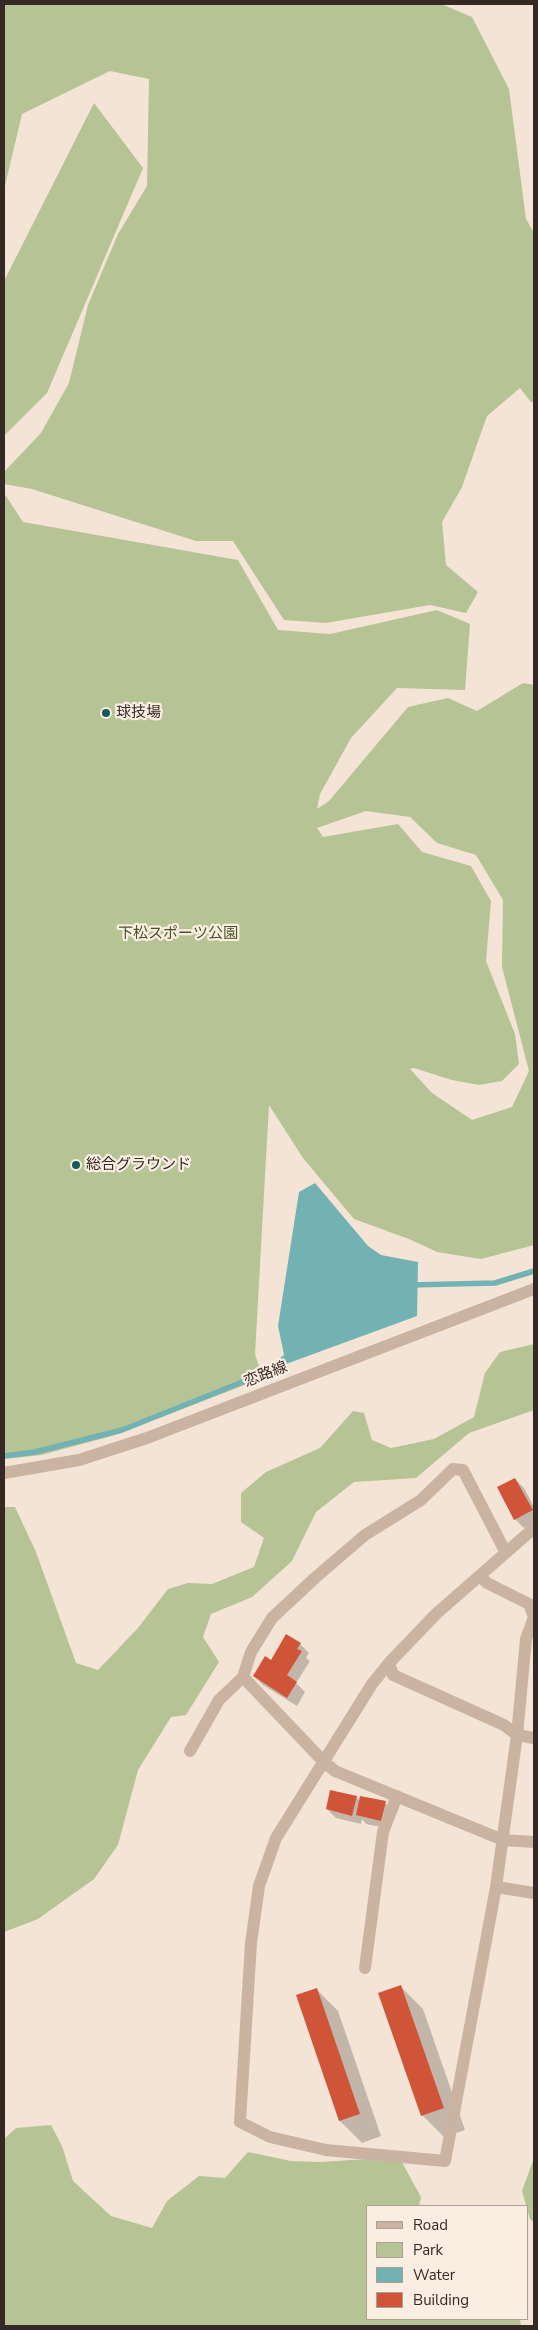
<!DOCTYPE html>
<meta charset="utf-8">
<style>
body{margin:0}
#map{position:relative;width:538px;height:2330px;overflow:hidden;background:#f3e4d6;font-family:"Nunito Sans",sans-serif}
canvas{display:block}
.frame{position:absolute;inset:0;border:5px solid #352925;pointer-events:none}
.legend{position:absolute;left:366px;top:2205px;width:162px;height:115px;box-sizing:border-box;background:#faeee2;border:1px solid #ab9f96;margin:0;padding:6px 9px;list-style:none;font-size:15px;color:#352925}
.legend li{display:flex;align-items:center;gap:10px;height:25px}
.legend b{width:25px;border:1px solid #ab9f96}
</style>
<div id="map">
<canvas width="538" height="2330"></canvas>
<div class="frame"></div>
<ul class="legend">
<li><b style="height:6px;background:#cbb3a1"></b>Road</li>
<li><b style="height:14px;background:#b6c395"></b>Park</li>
<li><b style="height:14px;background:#73b2b2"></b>Water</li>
<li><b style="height:14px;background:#d05437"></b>Building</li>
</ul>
</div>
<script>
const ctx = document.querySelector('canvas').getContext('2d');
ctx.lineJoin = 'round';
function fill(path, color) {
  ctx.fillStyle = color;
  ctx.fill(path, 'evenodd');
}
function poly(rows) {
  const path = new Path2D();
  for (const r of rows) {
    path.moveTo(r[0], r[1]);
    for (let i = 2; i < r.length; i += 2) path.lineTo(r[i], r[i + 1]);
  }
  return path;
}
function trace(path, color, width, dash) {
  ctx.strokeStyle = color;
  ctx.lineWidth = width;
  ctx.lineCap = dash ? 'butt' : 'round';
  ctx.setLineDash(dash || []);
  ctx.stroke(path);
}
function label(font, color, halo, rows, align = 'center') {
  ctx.font = font + ' "Nunito Sans","Noto Sans JP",sans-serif';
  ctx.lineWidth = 4.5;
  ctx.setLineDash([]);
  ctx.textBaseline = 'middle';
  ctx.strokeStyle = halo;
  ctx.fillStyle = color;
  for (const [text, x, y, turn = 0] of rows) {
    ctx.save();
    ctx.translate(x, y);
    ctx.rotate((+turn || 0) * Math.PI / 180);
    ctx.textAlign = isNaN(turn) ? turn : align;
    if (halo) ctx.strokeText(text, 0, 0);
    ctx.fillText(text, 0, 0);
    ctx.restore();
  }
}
fill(poly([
 [4,4,441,4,472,17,509,89,526,219,534,233,534,403,530,401,520,388,487,416,462,487,442,522,446,565,478,592,466,613,430,605,326,623,284,620,233,541,196,541,32,489,4,484,4,472,41,433,69,383,88,305,118,234,147,186,149,79,110,71,22,114,4,190],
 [94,103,143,168,47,393,4,436,4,281],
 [4,493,23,522,238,560,278,630,330,634,437,610,470,624,465,690,397,688,351,738,320,794,317,809,329,801,408,707,448,698,477,711,523,683,534,685,534,1245,481,1259,437,1252,409,1239,354,1219,303,1158,269,1105,255,1354,263,1378,112,1436,41,1455,4,1459],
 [366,811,410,817,437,843,476,855,503,900,502,967,529,1071,512,1107,472,1120,432,1093,410,1069,414,1068,452,1080,479,1085,502,1081,519,1064,515,1034,486,961,491,901,471,866,422,852,398,824,323,837,317,828],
 [534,1344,534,1410,469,1433,416,1478,354,1482,316,1512,292,1561,252,1597,211,1614,203,1637,219,1662,186,1715,171,1717,138,1770,118,1845,94,1879,38,1919,4,1932,4,1507,15,1507,36,1552,76,1663,98,1670,138,1628,168,1589,188,1583,212,1584,254,1567,264,1538,241,1522,241,1493,266,1472,320,1448,353,1411,364,1413,372,1440,391,1448,434,1439,474,1417,485,1373,500,1352],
 [51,2125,62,2146,73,2181,111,2216,152,2228,167,2201,199,2176,225,2178,248,2152,291,2161,320,2162,399,2157,421,2197,419,2206,367,2206,367,2319,520,2319,521,2326,4,2326,4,2139,16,2128],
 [534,2158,534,2222,530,2219,522,2191]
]), '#b6c395');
fill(poly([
 [315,1183,368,1246,381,1255,418,1262,417,1316,286,1364,278,1326,299,1192]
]), '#73b2b2');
fill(poly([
 [515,1479,524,1488,534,1507,534,1523,524,1528,515,1519],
 [300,1644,309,1653,306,1658,310,1661,296,1683,305,1692,297,1706,263,1685,254,1676,272,1662],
 [356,1797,360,1801,385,1803,394,1812,390,1829,366,1824,362,1819,361,1824,336,1818,327,1809],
 [401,1987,423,2009,465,2130,444,2137,422,2115],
 [316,1989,338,2011,381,2136,362,2143,340,2121]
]), '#0003');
trace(poly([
 [410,1285,495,1283,534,1271],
 [4,1456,35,1452,122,1430,260,1375,289,1355]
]), '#73b2b2', 5.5);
fill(poly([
 [515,1478,533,1510,514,1520,497,1487],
 [286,1634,301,1643,297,1649,302,1651,287,1675,297,1682,287,1698,253,1676,265,1656,271,1660],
 [330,1790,357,1796,352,1816,326,1809],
 [360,1796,386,1801,381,1821,356,1815],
 [401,1985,444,2108,421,2116,378,1993],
 [317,1988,360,2114,339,2121,296,1995]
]), '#d05437');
trace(poly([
 [480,1576,487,1583,529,1604,534,1617,526,1639,517,1735,496,1887,445,2161,326,2150,270,2137,240,2122,251,1943,259,1886,276,1838,372,1684,389,1663,436,1614,534,1528],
 [389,1663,393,1675,504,1725,517,1735,534,1738],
 [243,1677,324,1762,335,1771,503,1840,534,1842],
 [190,1751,219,1700,243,1677,251,1652,272,1618,316,1577,365,1535,421,1500,453,1469,463,1470,506,1553],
 [496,1887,534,1893],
 [365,1968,383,1832,397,1796]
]), '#cbb3a1', 12);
trace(poly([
 [4,1473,79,1460,147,1438,534,1289]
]), '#cbb3a1', 12);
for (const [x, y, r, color] of [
 [106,713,5,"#17585a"],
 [76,1165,5,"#17585a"]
]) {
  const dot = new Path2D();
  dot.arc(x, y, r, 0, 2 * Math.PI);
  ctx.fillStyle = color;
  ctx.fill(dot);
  trace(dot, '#faeee2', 2);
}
label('15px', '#352925', '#faeee2', [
 ["球技場",116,713],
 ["総合グラウンド",86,1165]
], 'left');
label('15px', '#465527', '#faeee2', [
 ["下松スポーツ公園",178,934]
]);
label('15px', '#352925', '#faeee2', [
 ["恋路線",266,1375,-21]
]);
</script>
